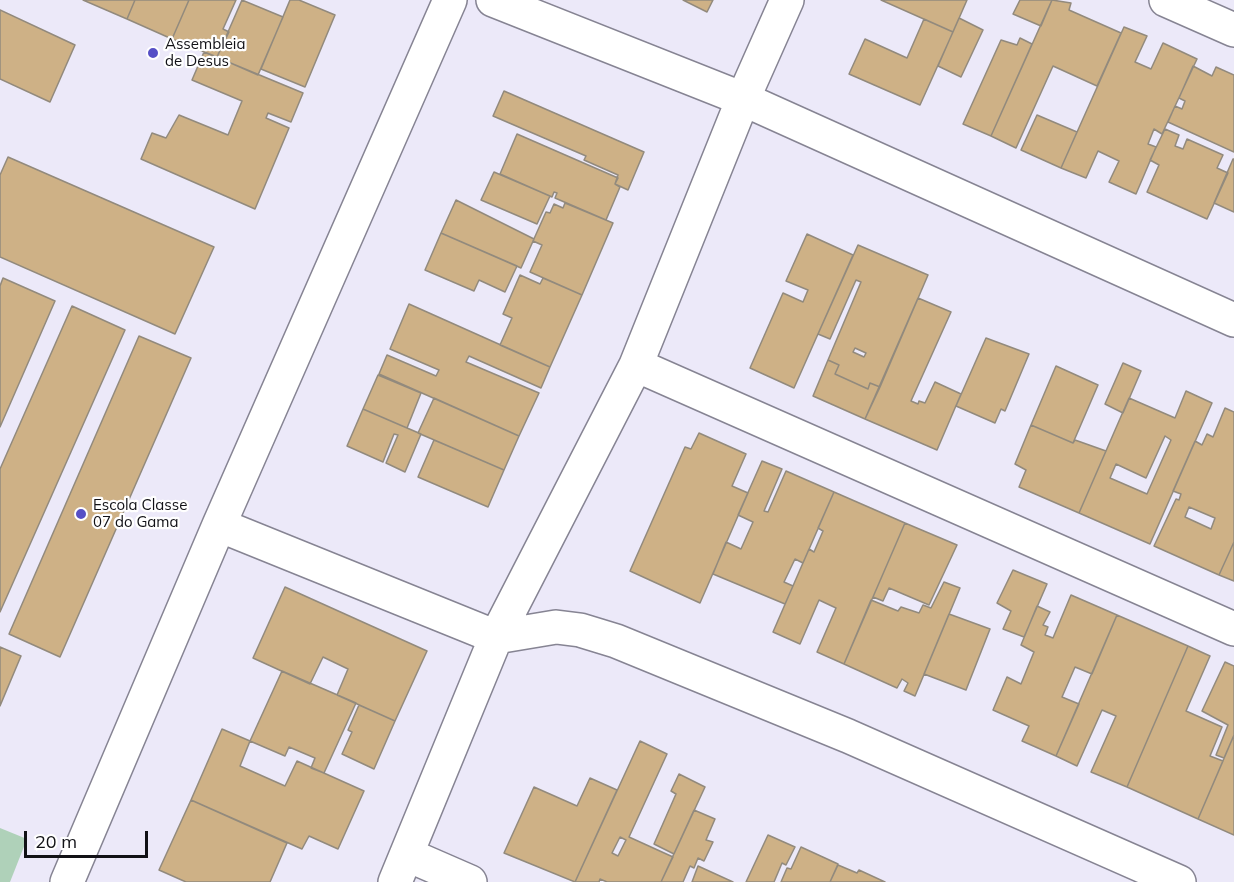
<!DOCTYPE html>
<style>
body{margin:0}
#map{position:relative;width:1234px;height:882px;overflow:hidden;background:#ece9f9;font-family:Mulish,sans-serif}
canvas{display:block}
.scale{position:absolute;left:24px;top:831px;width:124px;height:27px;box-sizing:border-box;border:3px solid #111116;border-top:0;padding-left:8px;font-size:18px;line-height:21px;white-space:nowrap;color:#111116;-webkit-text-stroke:4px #fff;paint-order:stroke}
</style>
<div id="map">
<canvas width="1234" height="882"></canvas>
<div class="scale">20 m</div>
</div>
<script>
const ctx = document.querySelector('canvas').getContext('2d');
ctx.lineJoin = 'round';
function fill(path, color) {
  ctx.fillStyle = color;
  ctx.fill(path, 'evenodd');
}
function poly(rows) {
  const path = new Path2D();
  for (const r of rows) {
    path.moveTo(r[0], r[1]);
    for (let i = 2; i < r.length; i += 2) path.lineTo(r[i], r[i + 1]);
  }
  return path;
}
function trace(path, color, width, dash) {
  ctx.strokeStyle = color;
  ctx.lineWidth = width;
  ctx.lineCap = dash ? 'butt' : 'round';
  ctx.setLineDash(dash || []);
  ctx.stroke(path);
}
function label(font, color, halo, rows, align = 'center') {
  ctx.font = font + ' Mulish,sans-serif';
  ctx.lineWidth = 4.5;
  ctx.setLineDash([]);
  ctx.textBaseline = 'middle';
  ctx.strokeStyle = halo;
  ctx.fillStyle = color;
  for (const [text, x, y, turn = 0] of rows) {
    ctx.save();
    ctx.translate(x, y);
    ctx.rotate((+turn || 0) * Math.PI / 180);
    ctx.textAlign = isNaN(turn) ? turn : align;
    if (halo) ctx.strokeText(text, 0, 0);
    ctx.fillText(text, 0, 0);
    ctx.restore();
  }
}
fill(poly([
 [0,828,27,839,10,882,0,882]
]), '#afd1b9');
const building = poly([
 [83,0,135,0,127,19,83,0],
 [135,0,189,0,172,39,127,19,135,0],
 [189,0,236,0,223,29,229,32,217,57,172,39,189,0],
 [242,0,283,17,258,75,217,57,242,0],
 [290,0,299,0,335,15,305,87,261,69,290,0],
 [683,0,713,0,707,12,683,0],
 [881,0,967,0,953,32,881,0],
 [1020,0,1052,0,1041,26,1013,14,1020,0],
 [1052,0,1071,3,1069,10,1121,33,1097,86,1053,66,1016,148,991,136,1052,0],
 [0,10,75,45,50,102,0,79,0,10],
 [959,18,983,30,961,77,938,66,959,18],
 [924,19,953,32,920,105,849,74,865,39,907,58,924,19],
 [1124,27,1147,36,1135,62,1151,69,1163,43,1197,59,1162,134,1154,129,1148,144,1156,147,1136,194,1109,182,1119,161,1098,151,1086,178,1061,168,1124,27],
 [1020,38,1032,44,991,136,963,124,1001,40,1017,45,1020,38],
 [204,52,303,93,291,122,268,113,266,118,289,128,255,209,141,159,152,133,166,138,179,115,228,135,242,101,192,80,204,52],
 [1193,66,1212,76,1216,67,1234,75,1234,152,1168,122,1175,106,1182,109,1185,101,1179,98,1193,66],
 [504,91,644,152,628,190,615,184,618,175,584,160,586,156,493,116,504,91],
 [1037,115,1077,132,1061,168,1021,150,1037,115],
 [1165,129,1179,135,1175,146,1183,149,1187,139,1223,155,1217,168,1228,173,1207,219,1147,192,1159,165,1150,160,1165,129],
 [517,134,618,178,615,184,620,187,606,220,555,198,557,193,554,192,552,197,500,174,517,134],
 [8,157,214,247,175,334,0,257,0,175,8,157],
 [1233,159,1234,159,1234,212,1214,203,1233,159],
 [494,172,550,196,537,224,481,200,494,172],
 [456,200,534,239,521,268,441,233,456,200],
 [565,203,613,223,582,295,530,272,542,245,533,241,546,212,550,213,554,204,563,208,565,203],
 [441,233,517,266,505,292,479,280,474,291,425,270,441,233],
 [807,234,853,255,794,388,750,368,783,293,803,302,808,290,786,281,807,234],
 [858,245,928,275,880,387,870,383,868,389,835,374,839,365,828,360,861,282,856,280,830,339,818,334,858,245],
 [855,348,866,353,864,357,853,352,855,348],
 [520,275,540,284,543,278,582,295,550,367,500,345,512,318,503,314,520,275],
 [3,278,55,301,0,427,0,286,3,278],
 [918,298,951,312,911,401,918,404,919,401,925,403,935,382,961,394,937,450,865,419,918,298],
 [409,304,550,367,541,388,469,356,466,362,539,393,519,436,379,374,387,355,436,376,439,370,390,349,409,304],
 [72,306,125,330,0,612,0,469,72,306],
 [139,336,191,358,60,657,9,634,139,336],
 [986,338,1029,354,1005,411,1001,409,995,423,956,406,986,338],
 [828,360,839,365,835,374,868,389,870,383,880,387,865,419,813,396,828,360],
 [1123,363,1141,371,1123,413,1105,404,1123,363],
 [1056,366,1098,385,1073,443,1031,425,1056,366],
 [378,375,421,393,407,428,363,409,378,375],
 [1186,391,1212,403,1150,544,1079,513,1129,398,1175,418,1186,391],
 [1165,436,1171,440,1147,494,1110,478,1116,464,1146,478,1165,436],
 [434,398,519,436,504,470,418,433,434,398],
 [1225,408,1234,412,1234,542,1219,575,1154,546,1176,499,1179,500,1181,494,1173,491,1195,441,1202,445,1207,434,1213,437,1225,408],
 [1189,507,1215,518,1211,529,1185,517,1189,507],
 [363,409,421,434,405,472,386,463,398,435,394,434,383,462,347,446,363,409],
 [1031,425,1073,443,1075,440,1106,451,1079,513,1019,487,1026,470,1015,464,1031,425],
 [699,433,746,454,732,486,748,493,700,603,630,571,685,447,691,449,699,433],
 [434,440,504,470,488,507,418,477,434,440],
 [762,461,782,469,764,511,768,512,786,471,834,492,803,563,795,559,784,582,793,586,785,604,713,574,726,542,741,549,753,522,738,515,762,461],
 [834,492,905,523,844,664,817,652,836,608,819,600,800,644,773,632,809,549,814,552,823,531,818,528,834,492],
 [905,523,957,545,929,605,889,588,883,601,873,597,905,523],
 [1234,542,1234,581,1219,575,1234,542],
 [1013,570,1047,584,1024,637,1003,629,1011,611,997,603,1013,570],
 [944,582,960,588,915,696,904,691,908,683,902,679,897,688,844,664,871,600,898,611,901,607,919,613,923,605,931,608,944,582],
 [285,587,427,651,395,721,337,695,348,669,323,657,310,684,253,658,285,587],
 [1071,595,1117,615,1092,674,1075,667,1062,697,1079,704,1056,756,1022,741,1029,726,993,710,1007,677,1021,684,1034,652,1021,645,1037,606,1050,612,1043,625,1048,627,1045,635,1053,638,1071,595],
 [949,614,990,629,966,690,924,674,949,614],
 [1117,615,1188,646,1127,787,1091,772,1116,716,1102,710,1077,766,1056,756,1117,615],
 [1188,646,1210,656,1186,711,1222,727,1210,756,1223,761,1198,819,1127,787,1188,646],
 [0,647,21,656,0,706,0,647],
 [1225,662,1234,666,1234,735,1224,758,1216,755,1228,725,1202,711,1225,662],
 [282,671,356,703,324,773,311,768,315,758,289,747,285,756,250,741,282,671],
 [359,705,395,721,374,769,342,754,352,732,348,730,359,705],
 [222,729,250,741,240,766,285,786,297,761,364,791,338,849,309,836,302,849,191,800,222,729],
 [1234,735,1234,835,1198,819,1234,735],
 [640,741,667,754,629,837,673,857,661,882,607,882,600,879,599,882,575,882,640,741],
 [620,837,626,840,618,856,612,853,620,837],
 [679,774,705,787,674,854,654,844,676,794,671,791,679,774],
 [590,778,617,790,575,882,504,853,534,787,577,806,590,778],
 [191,800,287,843,270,882,186,882,159,870,191,800],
 [694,810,715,819,706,840,713,842,704,861,698,858,694,868,690,866,683,882,661,882,694,810],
 [768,835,795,847,786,865,782,863,774,882,746,882,768,835],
 [801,847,838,864,830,882,781,882,787,868,791,869,801,847],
 [838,865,857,873,859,870,885,882,830,882,838,865],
 [698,866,733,882,692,882,698,866]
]);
fill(building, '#ceb186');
trace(building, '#928a7d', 1.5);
const minor = poly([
 [493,0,743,99,1234,320],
 [1166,0,1234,30],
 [636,365,743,99,787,0],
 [219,525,496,637,556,627,580,630,616,641,848,736,1179,882],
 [408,855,470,882],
 [67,882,219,525,450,0],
 [395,882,496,637,636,365,1234,629]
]);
trace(minor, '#868493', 36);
trace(minor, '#fff', 33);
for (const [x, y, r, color] of [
 [153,53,6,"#564fc6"],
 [81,514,6,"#564fc6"]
]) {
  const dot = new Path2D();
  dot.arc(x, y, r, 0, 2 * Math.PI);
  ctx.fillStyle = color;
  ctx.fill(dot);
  trace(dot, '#fff', 2);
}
label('15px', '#111116', '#fff', [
 ["Assembleia",165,44],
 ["de Desus",165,61],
 ["Escola Classe",93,505],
 ["07 do Gama",93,522]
], 'left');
</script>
